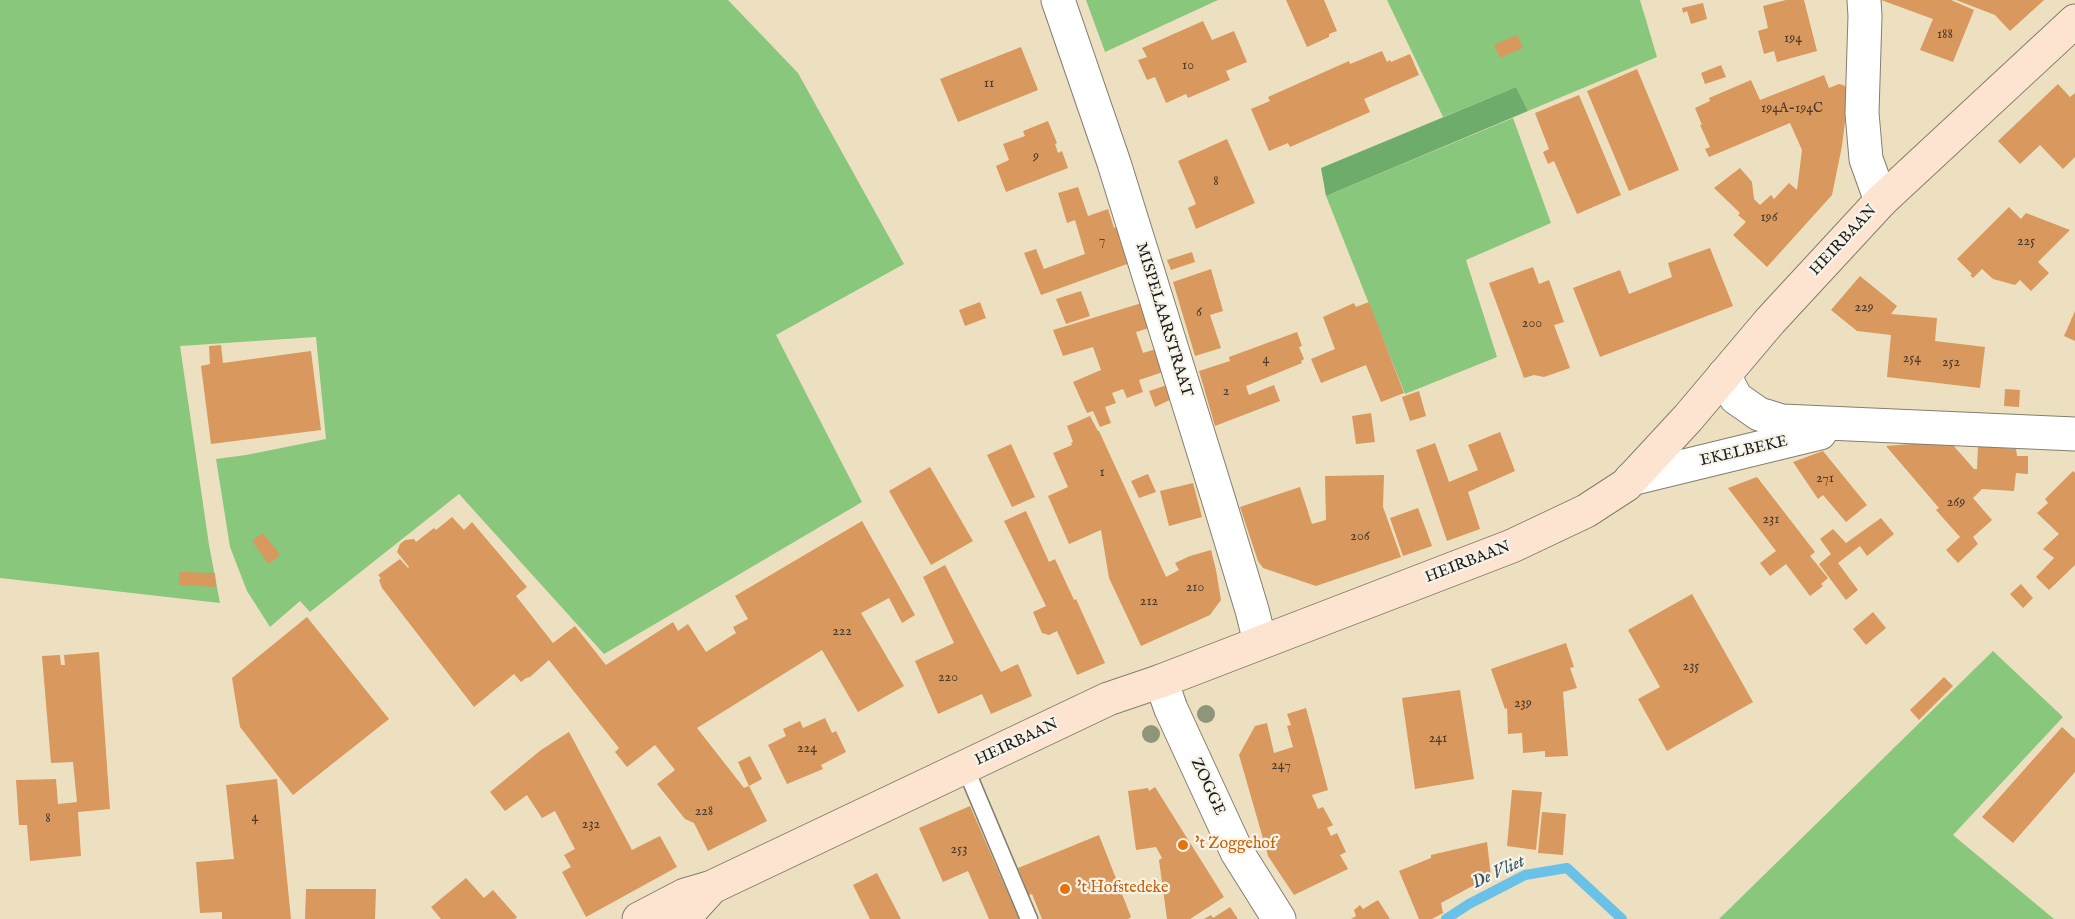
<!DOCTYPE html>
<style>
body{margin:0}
canvas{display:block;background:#ede0c0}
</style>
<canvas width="2075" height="919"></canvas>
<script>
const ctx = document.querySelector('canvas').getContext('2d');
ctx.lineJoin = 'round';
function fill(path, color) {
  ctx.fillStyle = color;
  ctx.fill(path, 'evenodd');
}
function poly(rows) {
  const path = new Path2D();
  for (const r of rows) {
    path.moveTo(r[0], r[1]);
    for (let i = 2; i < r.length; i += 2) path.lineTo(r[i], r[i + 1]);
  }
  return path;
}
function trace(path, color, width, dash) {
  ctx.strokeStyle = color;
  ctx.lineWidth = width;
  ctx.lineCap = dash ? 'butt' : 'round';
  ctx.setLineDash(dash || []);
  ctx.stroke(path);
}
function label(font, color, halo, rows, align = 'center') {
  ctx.font = font + ' "IM FELL English",serif';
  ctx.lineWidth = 4.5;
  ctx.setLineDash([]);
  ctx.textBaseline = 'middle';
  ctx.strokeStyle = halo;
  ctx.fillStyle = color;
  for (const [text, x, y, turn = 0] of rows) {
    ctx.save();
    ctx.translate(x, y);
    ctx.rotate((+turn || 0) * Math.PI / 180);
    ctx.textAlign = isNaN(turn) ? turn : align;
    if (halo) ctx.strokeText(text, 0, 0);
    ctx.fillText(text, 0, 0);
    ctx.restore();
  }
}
fill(poly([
 [0,0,728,0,798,73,904,264,776,335,862,502,604,654,459,494,310,612,300,601,270,627,247,591,230,547,216,459,246,455,326,439,316,337,180,346,209,545,220,603,0,578],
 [1086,0,1218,0,1105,52],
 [1387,0,1640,0,1657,57,1528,111,1516,87,1443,117],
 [1513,118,1551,223,1466,260,1497,357,1405,394,1326,196],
 [1993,651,2063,717,1953,835,2054,919,1719,919]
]), '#89c77d');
fill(poly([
 [1516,87,1528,111,1326,196,1321,168]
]), '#6eac6c');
trace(poly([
 [1446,919,1469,904,1525,875,1567,868,1622,919]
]), '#6ac1e7', 10);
fill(poly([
 [1286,0,1324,0,1337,31,1329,34,1329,37,1307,47],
 [1786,0,1804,0,1817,51,1777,62,1774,51,1764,54,1758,31,1768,28,1763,6],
 [1881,0,1951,0,1974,10,1953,62,1920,50,1933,19],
 [1956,0,2044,0,2010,31,1995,15],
 [1703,3,1707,19,1691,24,1687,11,1683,13,1682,8],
 [1203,21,1212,40,1234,31,1247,62,1226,71,1230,80,1188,98,1186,94,1166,103,1155,77,1147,80,1138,60,1147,57,1142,48],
 [1517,35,1523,48,1500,58,1494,45],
 [1021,47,1038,90,958,122,940,79],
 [1382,51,1387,62,1390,60,1391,62,1410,54,1419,75,1364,99,1370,112,1290,147,1288,143,1269,151,1251,109,1270,101,1268,97,1349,61,1350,64],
 [1721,65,1726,77,1705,84,1701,73],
 [1637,69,1679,170,1629,191,1587,91],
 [1824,75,1829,88,1839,84,1843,85,1847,88,1848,97,1842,146,1832,195,1767,267,1733,235,1746,222,1738,215,1740,213,1714,188,1740,168,1752,182,1754,199,1760,205,1771,195,1774,199,1789,183,1797,190,1802,150,1790,123,1709,157,1705,149,1710,147,1700,125,1702,125,1695,108,1710,101,1709,98,1751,80,1760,100],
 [2058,84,2070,97,2075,93,2075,157,2063,169,2040,145,2020,164,1998,141],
 [1579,95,1621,195,1577,214,1554,161,1548,164,1543,152,1549,149,1535,113],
 [1048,121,1057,143,1055,144,1058,153,1062,151,1068,168,1006,192,996,166,1009,160,1003,144,1025,136,1023,131],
 [1227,139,1255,203,1196,229,1188,208,1196,204,1178,161],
 [1078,187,1088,216,1108,209,1114,228,1118,226,1130,263,1041,295,1024,253,1036,249,1044,269,1085,254,1075,220,1067,223,1058,193],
 [2009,207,2021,219,2026,213,2070,230,2038,262,2049,273,2031,291,2020,280,2015,285,1993,279,1982,269,1973,278,1970,275,1972,274,1957,259],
 [1710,248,1733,306,1600,357,1573,288,1620,270,1629,294,1672,277,1668,263],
 [1192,252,1195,262,1171,270,1167,260],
 [1533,267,1539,284,1549,280,1564,322,1554,325,1570,368,1544,377,1534,375,1524,378,1489,283],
 [1211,269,1223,311,1210,315,1221,348,1195,356,1173,282],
 [1860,276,1897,306,1891,314,1937,318,1935,341,1985,347,1980,388,1887,377,1891,335,1857,331,1831,310],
 [1081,291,1090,316,1066,324,1056,299],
 [980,302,986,318,965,326,959,310],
 [1369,302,1404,393,1381,402,1366,365,1321,383,1311,359,1335,349,1323,317,1354,303,1356,307],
 [1142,303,1149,328,1136,332,1143,353,1156,349,1163,372,1139,380,1143,392,1127,398,1123,389,1112,393,1116,403,1105,407,1111,423,1100,427,1093,411,1087,413,1073,382,1101,370,1093,347,1063,356,1053,330],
 [2075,311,2075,341,2064,336],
 [1297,332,1302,346,1299,347,1304,359,1301,361,1302,363,1246,386,1249,395,1274,385,1280,401,1215,426,1199,371,1230,361,1229,357],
 [221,345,223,363,311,351,321,430,211,444,201,366,210,364,209,346],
 [1167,385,1172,399,1155,407,1149,391],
 [2005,389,2020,390,2019,407,2004,406],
 [1419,391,1426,416,1410,421,1402,397],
 [1371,413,1375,442,1356,444,1352,416],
 [1090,416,1098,431,1099,431,1166,577,1179,570,1175,563,1190,556,1211,550,1216,570,1221,600,1210,615,1141,646,1109,578,1101,530,1069,544,1048,496,1068,487,1053,453,1072,445,1071,443,1073,442,1067,426],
 [1500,432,1515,471,1468,492,1480,529,1447,541,1416,450,1435,443,1449,482,1478,470,1468,445],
 [1925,443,1952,444,1974,469,1977,469,1978,446,2016,449,2017,456,2028,456,2028,474,2016,473,2014,491,1982,489,1973,498,1992,520,1973,537,1978,544,1958,563,1946,550,1960,537,1936,510,1939,508,1886,446],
 [1011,444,1035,497,1012,507,987,455],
 [1823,451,1867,505,1846,522,1823,495,1818,499,1793,462],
 [930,467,973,541,931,565,889,491],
 [2073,471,2075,473,2075,565,2049,590,2036,577,2054,558,2043,549,2059,534,2037,513,2048,503,2045,499],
 [1148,474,1156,492,1139,498,1131,481],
 [1384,475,1383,507,1401,557,1316,586,1263,568,1258,561,1240,507,1300,487,1312,524,1326,520,1325,476],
 [1757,477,1815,552,1810,556,1828,578,1821,584,1823,586,1810,596,1786,564,1770,576,1760,563,1776,551,1728,488],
 [1193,483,1202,517,1169,526,1160,491],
 [1418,508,1432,546,1403,556,1390,518],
 [1026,511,1049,562,1055,559,1074,600,1076,599,1105,663,1077,675,1057,631,1049,635,1042,633,1033,612,1046,606,1004,521],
 [452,517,464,530,472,522,527,587,516,596,553,643,575,626,606,665,673,622,678,631,688,624,706,652,736,633,733,627,748,619,735,596,862,521,915,615,902,623,889,598,861,613,904,686,858,712,822,650,697,728,744,788,749,786,767,821,708,851,694,823,685,819,657,784,675,770,655,745,627,767,615,752,619,748,549,660,530,677,526,678,521,682,514,674,474,707,382,588,379,580,381,578,378,575,400,559,408,568,409,567,397,552,400,544,405,540,414,539,416,542,434,528,436,530],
 [1881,518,1894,534,1867,556,1860,546,1838,563,1858,590,1846,600,1819,564,1831,554,1820,539,1833,529,1846,543],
 [263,533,280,555,269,564,252,541],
 [945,565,1001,672,1018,664,1032,696,991,714,982,694,938,714,915,661,954,643,923,577],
 [179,572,215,573,216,587,179,585],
 [2021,584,2033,598,2023,608,2010,594],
 [1692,594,1753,702,1667,751,1638,699,1660,687,1628,630],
 [1873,612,1886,628,1866,645,1853,629],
 [307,617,389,719,293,795,240,727,232,678],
 [1566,643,1574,667,1570,668,1577,688,1563,692,1568,756,1545,757,1545,751,1523,753,1522,733,1508,734,1507,708,1505,709,1491,669],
 [99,652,110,809,78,812,81,856,30,861,27,825,19,825,16,780,56,779,58,804,77,802,73,762,51,763,42,656,60,655,61,665,65,665,64,655],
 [1944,677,1953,686,1919,720,1910,710],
 [1460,690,1474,779,1415,789,1402,698],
 [1306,708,1328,790,1312,795,1318,809,1323,807,1333,825,1327,828,1331,836,1337,833,1346,852,1340,855,1348,869,1294,895,1268,856,1239,755,1255,726,1267,723,1274,753,1293,747,1287,726,1291,725,1287,714],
 [825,718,832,733,836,731,846,752,821,765,823,769,787,784,768,745,786,736,783,729,800,721,803,728],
 [2062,727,2075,739,2075,772,2013,843,1982,817],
 [569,732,632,850,660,836,677,867,586,917,562,872,571,867,564,855,575,849,555,811,542,818,527,795,505,811,490,792,541,750],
 [750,756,762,779,749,786,738,762],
 [277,779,291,919,222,919,222,912,200,913,196,862,234,859,226,785],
 [1155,787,1224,897,1190,919,1167,919,1159,860,1162,858,1156,847,1136,850,1128,791,1148,788,1149,791],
 [1512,790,1542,792,1536,850,1507,846],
 [970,806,1019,919,989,919,968,871,943,882,919,828],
 [1542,812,1566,814,1563,855,1538,853],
 [1099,835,1131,917,1128,919,1042,919,1032,894,1029,895,1018,868],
 [1487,842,1491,876,1441,903,1443,913,1432,919,1419,919,1399,871,1431,858,1431,855],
 [877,873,901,919,870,919,853,885],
 [466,878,484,898,493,890,517,917,515,919,441,919,431,907],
 [306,889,376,889,375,919,305,919],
 [1378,900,1390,919,1351,919,1356,916,1354,910,1360,905,1363,909],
 [1230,907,1238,919,1204,919,1211,915,1213,918]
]), '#d8985e');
const lane = poly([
 [965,767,1029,919]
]);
const street = poly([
 [1058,0,1114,163,1219,501,1252,610,1260,642],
 [1864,0,1865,16,1862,113,1866,159,1881,201],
 [1724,375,1736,398,1759,414,1782,421,2075,434],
 [1631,479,1820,433],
 [1161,681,1171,709,1237,852,1279,919]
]);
const secondary = poly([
 [712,887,1108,699,1161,681,1512,546,1586,511,1626,485,1688,418,1770,321,1881,201,2075,21],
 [639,919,685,895,712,887,692,909,679,919]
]);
trace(lane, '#847e6e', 19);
trace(street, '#847e6e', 35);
trace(secondary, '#847e6e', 35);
trace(lane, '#fff', 16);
trace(street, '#fff', 33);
trace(secondary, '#fde4d1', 33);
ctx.fillStyle = '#8f9578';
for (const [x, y] of [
 [1206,714],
 [1151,734]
]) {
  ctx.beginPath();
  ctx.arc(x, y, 9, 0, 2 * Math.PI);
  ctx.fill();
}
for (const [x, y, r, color] of [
 [1183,845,6,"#e8710a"],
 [1065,889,6,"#e8710a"]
]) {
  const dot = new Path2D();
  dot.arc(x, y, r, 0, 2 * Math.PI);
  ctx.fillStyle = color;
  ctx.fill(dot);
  trace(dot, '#f7f3e8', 2);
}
label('14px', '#4b3b2c', null, [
 ["188",1945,35],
 ["194",1793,39],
 ["10",1188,66],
 ["11",989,84],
 ["194A-194C",1792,109],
 ["9",1036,157],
 ["8",1216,182],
 ["196",1769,218],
 ["7",1102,241],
 ["225",2026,242],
 ["229",1864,308],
 ["6",1199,313],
 ["200",1532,324],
 ["254",1912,359],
 ["4",1266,360],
 ["252",1951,363],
 ["2",1226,392],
 ["1",1102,473],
 ["271",1825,479],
 ["269",1956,503],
 ["231",1771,520],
 ["206",1360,537],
 ["210",1195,588],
 ["212",1149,602],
 ["222",842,632],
 ["235",1691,667],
 ["220",948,678],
 ["239",1523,704],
 ["241",1438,739],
 ["224",807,749],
 ["247",1281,766],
 ["228",704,812],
 ["4",255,818],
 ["8",48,819],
 ["232",591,825],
 ["253",959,850]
]);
label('16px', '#1c1c1c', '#f7f3e8', [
 ["HEIRBAAN",1844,241,-47],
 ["MISPELAARSTRAAT",1163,320,73],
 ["EKELBEKE",1744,452,-13],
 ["HEIRBAAN",1468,563,-21],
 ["HEIRBAAN",1017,743,-25],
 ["ZOGGE",1207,787,65]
]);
label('16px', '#c56008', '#f7f3e8', [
 ["'t Zoggehof",1195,845],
 ["'t Hofstedeke",1077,889]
], 'left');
label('italic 18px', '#375663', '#f7f3e8', [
 ["De Vliet",1499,873,-25]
]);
</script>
